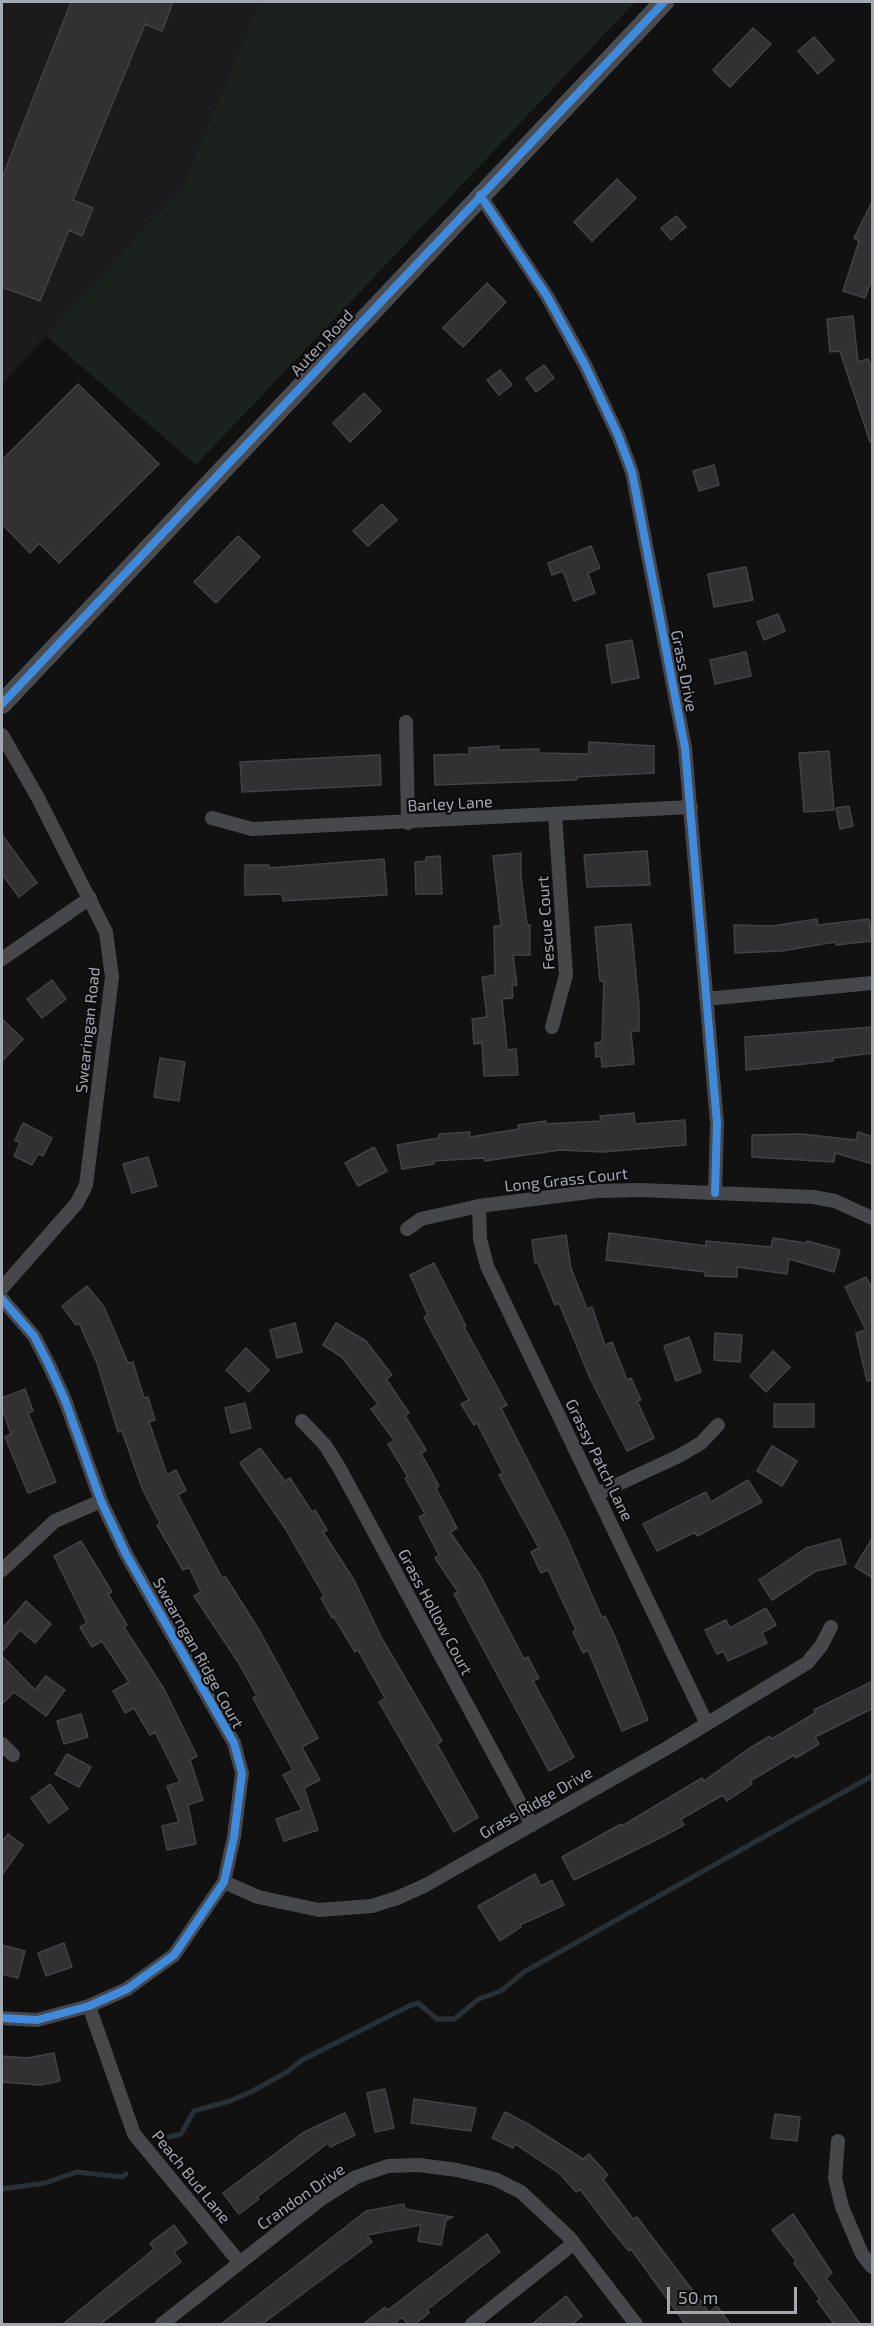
<!DOCTYPE html>
<style>
body{margin:0}
#map{position:relative;width:874px;height:2326px;overflow:hidden;background:#111;font-family:"Exo 2",sans-serif}
canvas{display:block}
.frame{position:absolute;inset:0;border:3px solid #a3a8b1;pointer-events:none}
.scale{position:absolute;left:667px;top:2287px;width:130px;height:27px;box-sizing:border-box;border:3px solid #a3a8b1;border-top:0;padding-left:8px;font-size:18px;line-height:21px;white-space:nowrap;color:#a3a8b1;-webkit-text-stroke:4px #0b0b0d;paint-order:stroke}
</style>
<div id="map">
<canvas width="874" height="2326"></canvas>
<div class="frame"></div>
<div class="scale">50 m</div>
</div>
<script>
const ctx = document.querySelector('canvas').getContext('2d');
ctx.lineJoin = 'round';
function fill(path, color) {
  ctx.fillStyle = color;
  ctx.fill(path, 'evenodd');
}
function poly(rows) {
  const path = new Path2D();
  for (const r of rows) {
    path.moveTo(r[0], r[1]);
    for (let i = 2; i < r.length; i += 2) path.lineTo(r[i], r[i + 1]);
  }
  return path;
}
function trace(path, color, width, dash) {
  ctx.strokeStyle = color;
  ctx.lineWidth = width;
  ctx.lineCap = dash ? 'butt' : 'round';
  ctx.setLineDash(dash || []);
  ctx.stroke(path);
}
function label(font, color, halo, rows, align = 'center') {
  ctx.font = font + ' "Exo 2",sans-serif';
  ctx.lineWidth = 4.5;
  ctx.setLineDash([]);
  ctx.textBaseline = 'middle';
  ctx.strokeStyle = halo;
  ctx.fillStyle = color;
  for (const [text, x, y, turn = 0] of rows) {
    ctx.save();
    ctx.translate(x, y);
    ctx.rotate((+turn || 0) * Math.PI / 180);
    ctx.textAlign = isNaN(turn) ? turn : align;
    if (halo) ctx.strokeText(text, 0, 0);
    ctx.fillText(text, 0, 0);
    ctx.restore();
  }
}
fill(poly([
 [2,2,260,2,182,188,2,384]
]), '#1b1b1d');
fill(poly([
 [260,2,635,2,196,465,46,336,182,188]
]), '#1b211c');
trace(poly([
 [169,2137,181,2134,194,2111,230,2101,251,2092,287,2072,302,2060,409,2006,418,2003,437,2019,454,2019,479,1999,501,1991,524,1972,872,1776],
 [2,2189,45,2183,77,2172,122,2177,126,2174]
]), '#293035', 5);
const building = poly([
 [71,2,173,2,162,31,145,24,73,200,93,208,82,236,69,230,40,301,2,287,2,178,71,2],
 [753,28,771,44,730,87,713,70,753,28],
 [814,37,834,60,818,74,798,51,814,37],
 [617,179,636,198,592,241,574,222,617,179],
 [873,200,873,276,865,298,843,291,859,241,854,238,873,200],
 [676,216,686,227,671,240,661,228,676,216],
 [487,283,506,302,463,347,443,328,487,283],
 [853,316,858,362,868,359,873,372,873,442,870,442,840,351,830,352,827,319,853,316],
 [544,365,554,378,536,392,526,378,544,365],
 [500,370,512,385,499,395,487,380,500,370],
 [78,384,159,464,59,563,39,543,30,553,2,524,2,460,78,384],
 [364,393,381,411,350,442,333,423,364,393],
 [714,465,719,485,699,491,693,471,714,465],
 [382,504,397,520,368,546,353,531,382,504],
 [238,536,260,557,216,603,194,582,238,536],
 [591,546,600,568,588,573,595,593,574,601,563,571,552,575,548,563,591,546],
 [746,567,753,600,714,607,708,574,746,567],
 [778,614,785,631,764,640,757,622,778,614],
 [632,640,639,678,612,683,606,645,632,640],
 [746,652,751,676,715,684,710,660,746,652],
 [589,742,654,746,654,773,577,777,576,780,435,785,434,755,469,754,469,748,499,746,499,750,539,749,539,753,589,754,589,742],
 [829,751,834,810,804,812,799,753,829,751],
 [380,755,381,785,242,792,240,762,380,755],
 [849,806,853,826,840,829,836,808,849,806],
 [2,835,37,883,19,897,2,874,2,835],
 [647,851,650,885,587,887,584,855,647,851],
 [521,853,521,877,527,925,530,925,530,955,513,955,517,985,512,986,513,998,502,999,507,1050,516,1049,518,1075,484,1076,482,1043,474,1044,472,1019,487,1017,482,977,495,975,494,926,501,926,493,856,521,853],
 [440,856,442,894,416,894,415,862,426,861,426,857,440,856],
 [384,859,387,895,283,901,282,894,245,895,245,865,269,865,269,868,384,859],
 [817,919,818,925,869,919,872,941,836,945,835,942,782,951,735,953,734,925,772,926,817,919],
 [631,924,639,1006,639,1031,631,1031,634,1064,602,1067,601,1056,596,1057,595,1043,602,1042,604,981,600,981,595,927,631,924],
 [52,980,66,999,42,1018,27,999,52,980],
 [2,1019,23,1039,2,1061,2,1019],
 [873,1027,873,1053,833,1058,833,1061,746,1070,745,1037,873,1027],
 [160,1058,185,1062,179,1101,154,1097,160,1058],
 [634,1113,635,1124,685,1120,686,1145,603,1152,560,1150,485,1161,485,1158,433,1161,434,1164,402,1169,397,1145,439,1138,439,1134,470,1132,470,1137,519,1129,518,1125,546,1121,546,1124,601,1121,600,1116,634,1113],
 [23,1123,52,1138,43,1156,38,1154,32,1165,14,1156,20,1143,15,1140,23,1123],
 [858,1132,873,1137,873,1164,835,1153,834,1162,752,1157,752,1135,801,1134,856,1140,858,1132],
 [374,1147,387,1171,358,1186,345,1163,374,1147],
 [148,1157,157,1186,132,1193,123,1164,148,1157],
 [609,1233,706,1246,706,1241,771,1247,773,1238,806,1243,807,1241,840,1250,834,1272,789,1259,787,1274,737,1267,737,1277,705,1276,705,1272,606,1260,609,1233],
 [566,1235,571,1268,587,1309,592,1307,605,1345,612,1342,627,1380,631,1378,641,1400,637,1401,654,1438,627,1451,590,1378,559,1303,555,1305,538,1263,535,1263,532,1240,566,1235],
 [434,1263,466,1326,464,1327,507,1405,501,1408,566,1536,602,1618,605,1616,615,1637,648,1720,622,1731,588,1650,583,1653,573,1632,576,1630,548,1570,541,1573,531,1552,539,1548,499,1475,503,1473,477,1423,474,1425,461,1404,469,1400,424,1317,428,1315,410,1275,434,1263],
 [866,1277,873,1290,873,1380,867,1381,856,1333,866,1330,845,1287,866,1277],
 [87,1286,104,1307,128,1363,133,1362,144,1398,148,1397,155,1420,149,1422,167,1475,176,1470,186,1490,178,1495,222,1578,225,1576,259,1630,318,1738,302,1747,320,1780,304,1788,318,1830,284,1841,276,1819,302,1810,283,1775,293,1770,253,1698,257,1696,238,1662,194,1596,201,1592,189,1567,183,1570,157,1525,160,1523,142,1488,122,1431,118,1432,97,1363,79,1323,76,1325,62,1306,87,1286],
 [295,1323,302,1352,277,1358,270,1330,295,1323],
 [336,1323,366,1341,392,1375,386,1379,409,1413,405,1416,426,1450,421,1453,439,1486,436,1488,457,1528,450,1532,480,1575,524,1659,528,1657,539,1678,533,1681,574,1757,549,1771,454,1594,458,1592,435,1558,439,1555,419,1517,425,1514,405,1478,408,1477,388,1444,394,1440,371,1409,378,1404,342,1357,323,1345,336,1323],
 [715,1333,742,1335,740,1362,714,1360,715,1333],
 [689,1337,701,1372,676,1381,664,1346,689,1337],
 [246,1348,269,1370,249,1392,226,1370,246,1348],
 [773,1351,790,1367,766,1392,750,1376,773,1351],
 [25,1389,33,1411,28,1413,56,1482,28,1493,5,1437,11,1434,2,1408,2,1398,25,1389],
 [245,1403,251,1428,231,1433,225,1408,245,1403],
 [774,1404,814,1404,814,1427,774,1427,774,1404],
 [772,1446,797,1461,782,1486,757,1471,772,1446],
 [260,1448,285,1481,290,1478,312,1512,315,1510,327,1530,323,1532,354,1580,381,1637,442,1741,437,1744,478,1817,454,1832,379,1702,385,1698,358,1650,355,1652,334,1617,332,1618,321,1598,324,1596,285,1528,240,1463,260,1448],
 [748,1480,762,1502,697,1536,695,1532,657,1551,643,1524,706,1492,711,1502,748,1480],
 [873,1537,873,1578,855,1567,873,1537],
 [840,1539,846,1564,816,1571,772,1600,759,1580,806,1548,840,1539],
 [81,1541,112,1592,108,1594,127,1625,124,1627,164,1689,197,1756,190,1760,203,1800,188,1805,196,1844,167,1850,162,1826,179,1822,167,1786,180,1782,155,1732,150,1735,134,1708,125,1713,113,1691,129,1682,102,1641,92,1647,80,1627,87,1623,54,1556,81,1541],
 [26,1601,51,1624,35,1643,20,1630,2,1652,2,1629,26,1601],
 [766,1608,776,1625,762,1633,767,1643,728,1661,723,1651,717,1654,705,1630,726,1620,730,1628,766,1608],
 [2,1656,35,1690,46,1676,65,1690,46,1716,14,1692,2,1704,2,1656],
 [873,1681,873,1708,815,1737,819,1744,796,1758,794,1755,750,1781,752,1784,727,1801,723,1795,681,1819,684,1825,658,1839,574,1880,562,1857,621,1824,622,1826,702,1778,704,1781,747,1750,770,1736,772,1739,815,1713,814,1710,873,1681],
 [81,1714,88,1737,64,1744,57,1721,81,1714],
 [67,1754,91,1767,79,1787,55,1774,67,1754],
 [50,1784,68,1809,49,1823,31,1798,50,1784],
 [8,1834,23,1845,2,1875,2,1842,8,1834],
 [535,1874,541,1886,552,1880,564,1905,520,1925,521,1927,500,1941,478,1906,535,1874],
 [64,1943,72,1967,46,1976,38,1953,64,1943],
 [2,1945,25,1951,18,1978,2,1974,2,1945],
 [54,2053,60,2081,40,2085,2,2082,2,2056,27,2058,54,2053],
 [385,2089,394,2128,375,2132,367,2093,385,2089],
 [414,2099,476,2108,471,2131,411,2123,414,2099],
 [505,2112,528,2124,583,2159,589,2154,608,2175,603,2179,633,2219,637,2217,709,2312,717,2306,731,2325,686,2325,631,2249,629,2251,608,2226,580,2189,576,2192,560,2174,515,2144,513,2148,492,2138,505,2112],
 [345,2113,355,2135,330,2147,328,2143,257,2197,259,2199,239,2214,223,2193,304,2132,345,2113],
 [775,2114,800,2117,797,2141,771,2138,775,2114],
 [404,2204,405,2209,453,2217,446,2220,441,2245,418,2241,421,2225,367,2235,372,2242,261,2325,220,2325,366,2211,404,2204],
 [793,2214,832,2273,826,2278,861,2325,835,2325,817,2301,820,2299,794,2263,796,2261,772,2230,793,2214],
 [174,2225,187,2243,174,2252,181,2262,99,2325,62,2325,154,2249,150,2243,174,2225],
 [487,2234,500,2252,427,2310,429,2313,414,2325,408,2325,403,2317,396,2322,398,2325,362,2325,385,2307,388,2310,487,2234],
 [566,2296,582,2316,571,2325,531,2325,566,2296]
]);
fill(building, '#313133');
trace(building, '#404244', 1.5);
trace(poly([
 [480,195,547,296,585,365,618,435,632,472,685,748,717,1123,715,1193],
 [406,722,408,823],
 [2,735,38,798,106,932,112,977,86,1185,77,1203,2,1288],
 [212,818,252,829,691,807],
 [2,959,90,898],
 [706,999,872,983],
 [552,1027,566,975,555,815],
 [479,1206,480,1239,487,1266,707,1724],
 [407,1229,421,1219,479,1206,597,1191,640,1190,813,1197,835,1201,872,1218],
 [2,1299,34,1336,49,1365,65,1400,101,1501,126,1554,234,1743,242,1773,234,1837,224,1882,174,1955,127,1989,89,2006,37,2020,2,2018],
 [302,1421,325,1445,340,1469,532,1825],
 [597,1494,679,1456,701,1443,718,1425],
 [2,1570,55,1521,101,1501],
 [2,1744,13,1755],
 [224,1882,258,1897,319,1910,372,1906,397,1898,424,1886,667,1748,807,1663,821,1646,831,1627],
 [89,2006,134,2134,240,2263],
 [838,2141,835,2178,842,2207,862,2254,872,2267],
 [162,2324,321,2199,356,2177,388,2166,419,2165,457,2170,495,2179,521,2192,569,2237,636,2324],
 [472,2324,574,2243]
]), '#45474a', 14);
trace(poly([
 [2,704,664,2]
]), '#494b4e', 20);
trace(poly([
 [480,195,547,296,585,365,618,435,632,472,685,748,717,1123,715,1193],
 [2,704,664,2],
 [2,1299,34,1336,49,1365,65,1400,101,1501,126,1554,234,1743,242,1773,234,1837,224,1882,174,1955,127,1989,89,2006,37,2020,2,2018]
]), '#408adc', 8);
label('16px', '#a3a8b1', '#0b0b0d', [
 ["Auten Road",322,343,-47],
 ["Grass Drive",684,671,79],
 ["Barley Lane",450,804,-3],
 ["Fescue Court",546,923,-94],
 ["Swearingan Road",88,1030,-84],
 ["Long Grass Court",566,1180,-6],
 ["Grassy Patch Lane",599,1460,64],
 ["Grass Hollow Court",435,1612,62],
 ["Swearngan Ridge Court",198,1653,61],
 ["Grass Ridge Drive",536,1803,-30],
 ["Peach Bud Lane",191,2177,51],
 ["Crandon Drive",301,2197,-35]
]);
</script>
